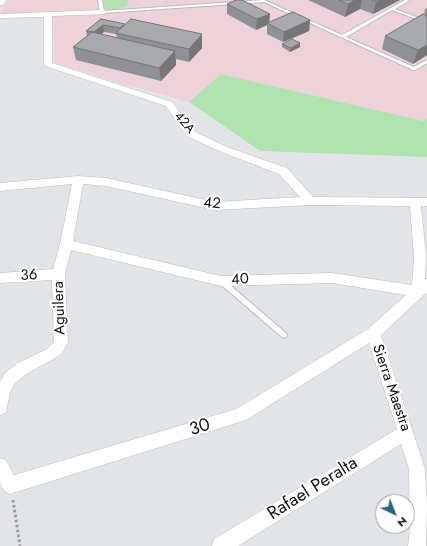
<!DOCTYPE html>
<style>
body{margin:0}
#map{position:relative;width:427px;height:546px;overflow:hidden;background:#e3e4e7;font-family:Jost,sans-serif}
canvas{display:block}
.north{position:absolute;left:375px;top:494px;width:40px;height:40px;box-sizing:border-box;background:#fff;border:1px solid #9f9fa0;border-radius:50%;rotate:137deg;font-size:11px;font-weight:700;line-height:16px;text-align:center;color:#101011}
.north::after{content:'';display:block;margin:auto;width:14px;height:18px;background:#2a667d;clip-path:polygon(50% 0,100% 100%,50% 72%,0 100%)}
</style>
<div id="map">
<canvas width="427" height="546"></canvas>
<div class="north">N</div>
</div>
<script>
const ctx = document.querySelector('canvas').getContext('2d');
ctx.lineJoin = 'round';
function fill(path, color) {
  ctx.fillStyle = color;
  ctx.fill(path, 'evenodd');
}
function poly(rows) {
  const path = new Path2D();
  for (const r of rows) {
    path.moveTo(r[0], r[1]);
    for (let i = 2; i < r.length; i += 2) path.lineTo(r[i], r[i + 1]);
  }
  return path;
}
function trace(path, color, width, dash) {
  ctx.strokeStyle = color;
  ctx.lineWidth = width;
  ctx.lineCap = dash ? 'butt' : 'round';
  ctx.setLineDash(dash || []);
  ctx.stroke(path);
}
function label(font, color, halo, rows, align = 'center') {
  ctx.font = font + ' Jost,sans-serif';
  ctx.lineWidth = 4;
  ctx.setLineDash([]);
  ctx.textBaseline = 'middle';
  ctx.strokeStyle = halo;
  ctx.fillStyle = color;
  for (const [text, x, y, turn = 0] of rows) {
    ctx.save();
    ctx.translate(x, y);
    ctx.rotate((+turn || 0) * Math.PI / 180);
    ctx.textAlign = isNaN(turn) ? turn : align;
    if (halo) ctx.strokeText(text, 0, 0);
    ctx.fillText(text, 0, 0);
    ctx.restore();
  }
}
fill(poly([
 [7,0,427,0,427,119,423,121,221,74,189,102,120,83,55,63,53,14,0,14]
]), '#edd3d9');
fill(poly([
 [102,0,128,0,127,6,116,9,106,9,101,5],
 [221,74,423,121,427,119,427,157,260,151,189,102]
]), '#b1e3b0');
const lane = poly([
 [98,0,102,0,104,11,264,0,342,35,405,0,410,0,395,9,427,21,427,23,392,10,346,37,414,67,427,60,427,63,415,70,413,70,264,2,102,13,100,12,98,0],
 [219,279,223,279,286,333,287,335,286,337,284,338,282,337,219,283,218,281,219,279]
]);
const street = poly([
 [0,0,6,0,3,5,0,5,0,0],
 [102,10,105,10,105,14,52,16,52,63,172,102,195,132,227,147,287,168,313,197,427,198,427,206,421,206,426,256,425,279,427,279,427,292,381,335,425,469,427,505,426,546,408,546,410,528,409,469,401,444,238,546,212,546,214,539,397,429,369,343,246,420,10,494,4,491,0,483,0,458,6,460,14,475,236,409,368,329,406,295,332,283,221,286,71,250,65,274,68,342,63,352,57,357,28,373,15,383,10,392,6,413,0,415,0,382,5,373,18,363,47,349,54,342,52,280,0,283,0,273,53,269,60,244,72,184,0,191,0,183,78,176,106,178,215,202,300,197,279,174,219,151,187,136,166,106,45,66,44,64,44,17,0,18,0,14,102,10],
 [83,184,106,186,215,210,310,205,410,206,414,256,412,285,332,273,221,276,73,241,83,184]
]);
trace(lane, '#bbbcbf', 2);
trace(street, '#bbbcbf', 1);
trace(poly([
 [13,500,20,546]
]), '#999a9c', 3, [2.5, 2.5]);
fill(lane, '#fff');
fill(street, '#fff');
fill(poly([
 [308,0,400,0,373,14,360,9,345,17],
 [227,4,270,14,269,23,310,20,309,31,283,42,267,34,267,25,256,30,227,14],
 [427,8,427,55,413,64,382,49,385,36,424,15,425,9],
 [101,19,202,48,189,62,176,59,176,65,161,81,76,60,73,47,87,36,86,31],
 [104,32,116,34,117,38,101,34],
 [282,44,300,47,290,52,282,47]
]), '#909194');
fill(poly([
 [355,0,362,0,360,9,345,17,348,4],
 [379,0,400,0,373,14,376,2],
 [270,14,269,24,267,23,267,25,256,30,257,19],
 [310,20,309,31,283,42,284,32],
 [103,25,104,32,95,40,94,32],
 [202,34,202,48,189,62,189,49],
 [300,43,300,47,290,52,291,48],
 [427,45,427,55,413,64,418,50],
 [175,51,176,65,161,81,159,68]
]), '#767678');
const building = poly([
 [236,0,242,0,270,14,257,19,227,4,236,0],
 [339,0,355,0,348,4,339,0],
 [372,0,379,0,376,2,372,0],
 [293,12,310,20,284,32,267,23,293,12],
 [423,14,427,16,427,45,418,50,385,36,423,14],
 [101,19,125,24,120,28,103,25,94,32,86,31,101,19],
 [131,19,202,34,189,49,116,33,131,19],
 [92,32,175,51,159,68,73,47,92,32],
 [292,39,300,43,291,48,282,44,292,39]
]);
fill(building, '#a8a9ac');
trace(building, '#767678', 1);
label('13px', '#101011', '#fff', [
 ["42A",184,123,50]
]);
label('15px', '#101011', '#fff', [
 ["42",212,204,6],
 ["36",29,276,-3],
 ["40",240,280,-2],
 ["Aguilera",60,308,-92],
 ["Sierra Maestra",391,388,71]
]);
label('18px', '#101011', '#fff', [
 ["30",200,428,-17],
 ["Rafael Peralta",313,489,-32]
]);
</script>
